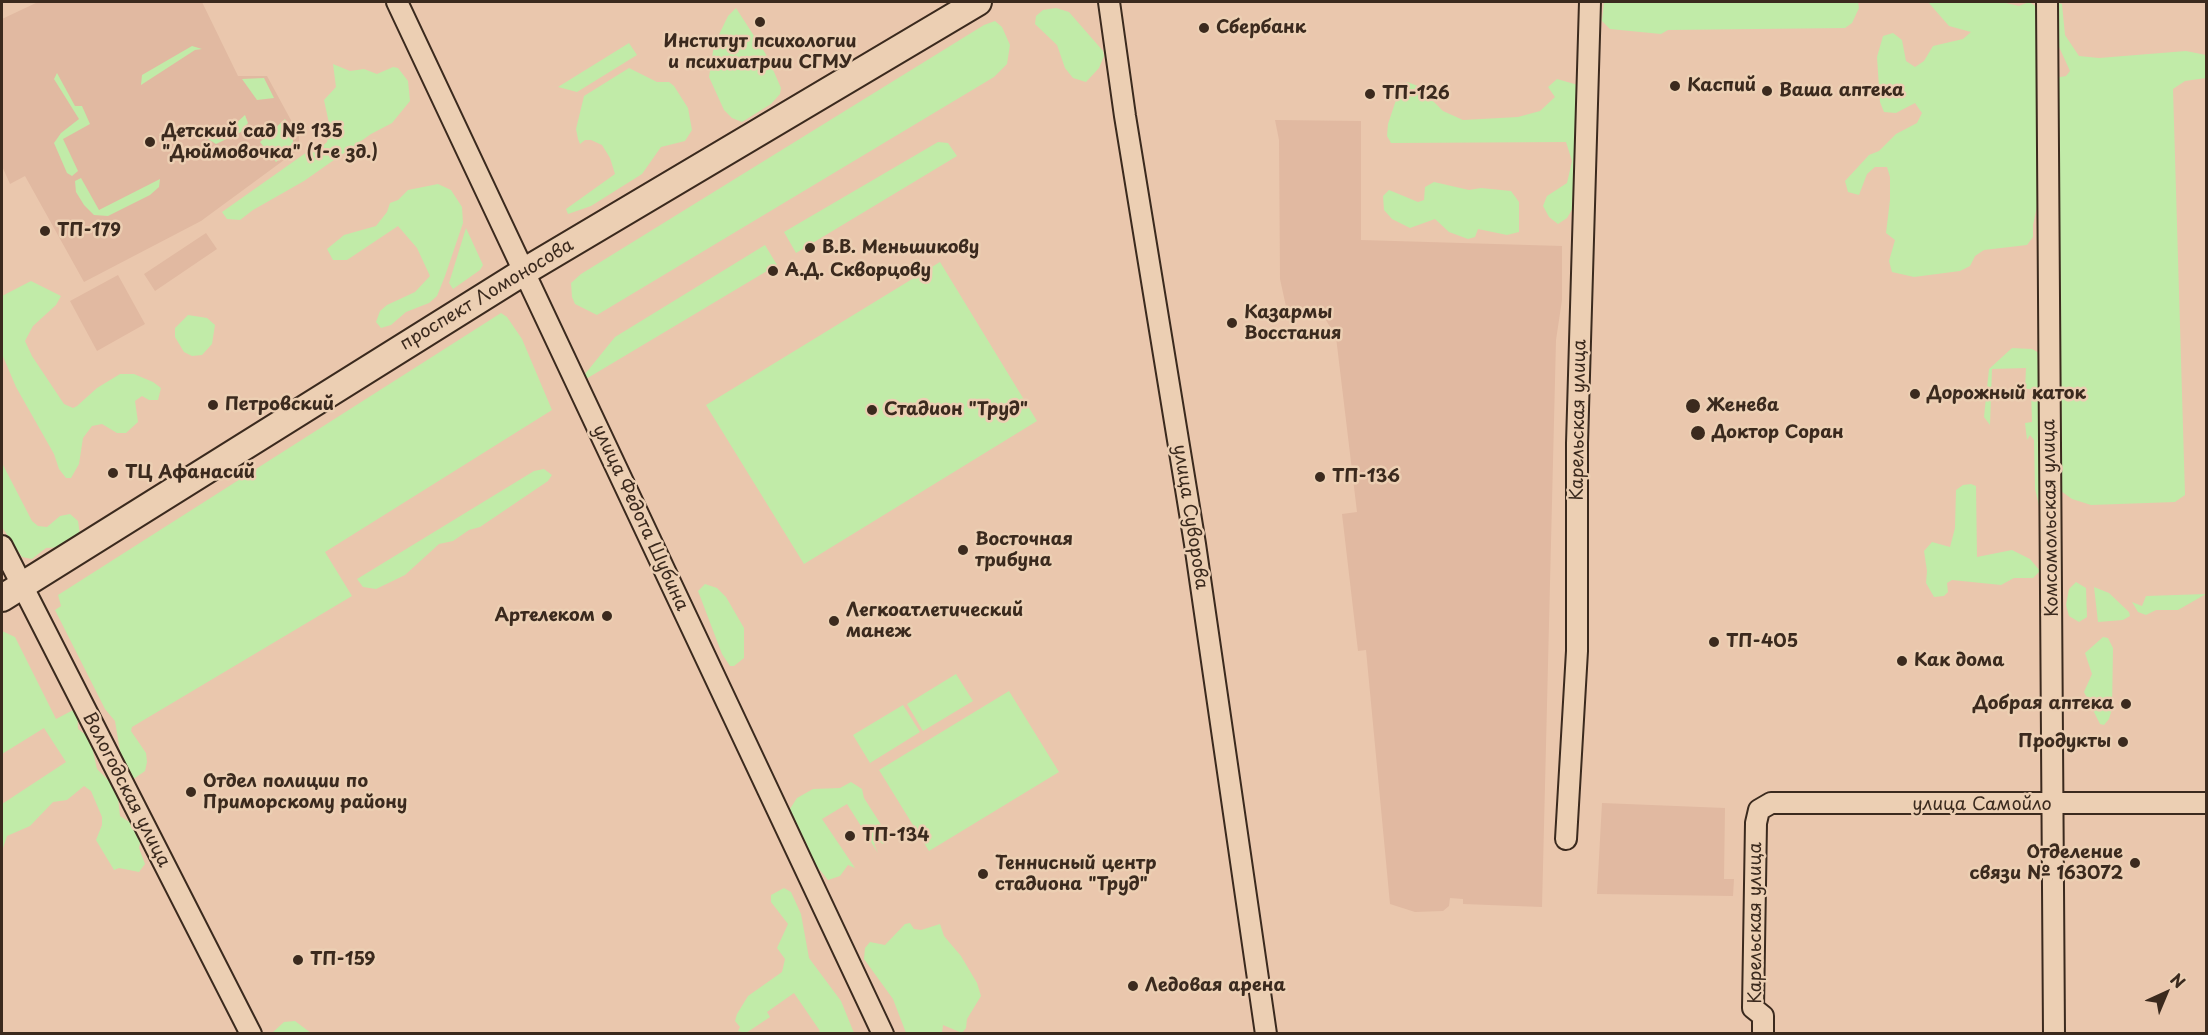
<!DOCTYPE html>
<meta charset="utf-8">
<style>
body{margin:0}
#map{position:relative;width:2208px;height:1035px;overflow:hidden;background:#eac7ad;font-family:"Playpen Sans",sans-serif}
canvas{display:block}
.frame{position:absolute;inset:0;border:3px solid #3b2a1e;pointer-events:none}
.north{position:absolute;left:2136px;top:963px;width:60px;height:60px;-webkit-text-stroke:4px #eccfb3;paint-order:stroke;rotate:44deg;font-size:16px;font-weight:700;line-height:24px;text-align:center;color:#3b2a1e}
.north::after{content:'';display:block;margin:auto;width:21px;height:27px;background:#3b2a1e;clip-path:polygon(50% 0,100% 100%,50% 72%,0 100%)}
</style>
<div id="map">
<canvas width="2208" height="1035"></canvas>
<div class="frame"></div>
<div class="north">N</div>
</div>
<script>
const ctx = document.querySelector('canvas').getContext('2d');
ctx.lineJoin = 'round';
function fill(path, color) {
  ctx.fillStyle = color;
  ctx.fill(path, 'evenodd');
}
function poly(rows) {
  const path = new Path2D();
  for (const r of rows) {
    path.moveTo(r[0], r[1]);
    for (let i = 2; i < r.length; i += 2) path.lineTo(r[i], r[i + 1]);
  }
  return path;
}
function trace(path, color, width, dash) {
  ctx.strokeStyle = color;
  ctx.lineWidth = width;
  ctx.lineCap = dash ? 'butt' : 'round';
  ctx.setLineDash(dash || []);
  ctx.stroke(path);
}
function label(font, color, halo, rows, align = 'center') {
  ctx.font = font + ' "Playpen Sans",sans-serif';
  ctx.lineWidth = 5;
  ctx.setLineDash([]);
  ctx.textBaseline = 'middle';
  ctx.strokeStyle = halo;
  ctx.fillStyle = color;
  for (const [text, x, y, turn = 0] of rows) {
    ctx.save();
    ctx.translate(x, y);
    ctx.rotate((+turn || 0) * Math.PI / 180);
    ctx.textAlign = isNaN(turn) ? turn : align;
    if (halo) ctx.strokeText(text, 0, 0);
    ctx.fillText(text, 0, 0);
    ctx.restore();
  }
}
fill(poly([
 [38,2,202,2,238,76,267,76,299,135,299,149,201,221,84,282,25,176,10,184,2,166,2,19],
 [1275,120,1361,121,1361,240,1562,246,1562,300,1556,340,1542,907,1463,904,1463,899,1450,898,1449,906,1443,911,1415,912,1390,904,1366,650,1358,651,1342,514,1357,512,1336,337,1320,310,1287,311,1280,279,1279,140],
 [206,233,217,249,155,291,144,274],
 [118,275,145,324,97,351,70,301],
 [1602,803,1725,808,1724,879,1734,879,1733,896,1597,894]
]), '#e1b9a1');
fill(poly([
 [1604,2,1858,2,1859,8,1852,23,1845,28,1668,30,1661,34,1610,29,1602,21],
 [1928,2,2001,2,2019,6,2029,2,2037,7,2042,16,2040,193,2033,225,2033,237,2027,245,1984,250,1975,256,1970,266,1960,271,1914,277,1892,272,1889,261,1895,240,1886,233,1890,200,1890,177,1887,167,1875,167,1867,174,1859,195,1848,192,1845,181,1869,155,1879,151,1896,134,1917,123,1922,113,1915,103,1896,113,1884,112,1880,102,1877,57,1883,36,1893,33,1902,40,1906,61,1915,67,1924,61,1933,46,1963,39,1971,32,1949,26],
 [2055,2,2062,4,2065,35,2079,56,2099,58,2186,51,2206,55,2206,78,2185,81,2173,89,2185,495,2175,502,2091,505,2072,499,2061,491,2055,78,2066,76,2070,71,2055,38],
 [736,8,767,56,781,88,780,94,771,104,742,122,732,118,724,110,709,77,714,45,728,16],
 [1056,8,1069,12,1103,51,1104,56,1099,68,1086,82,1073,78,1065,68,1057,45,1035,24,1036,16,1043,10],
 [995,21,1002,27,1010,45,1007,64,994,77,597,315,575,304,572,297,571,283,581,274,984,25],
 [629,43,637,55,577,92,558,87],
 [192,46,202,49,195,50,141,85,142,75],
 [333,64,350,71,364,69,377,74,393,67,398,68,408,81,410,101,392,123,371,134,304,181,253,210,240,220,227,219,222,212,307,152,320,148,327,142,330,128,324,100,336,87],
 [629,68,657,82,669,82,674,86,688,108,692,130,685,141,661,147,642,174,591,206,568,214,566,209,615,174,610,158,602,145,591,140,585,140,580,144,578,139,576,129,584,96],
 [57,73,75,106,82,106,90,124,63,139,78,171,72,176,67,173,54,143,61,133,79,119,54,79],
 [264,78,274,98,257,100,242,79],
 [1557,79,1578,85,1585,105,1579,198,1567,218,1558,224,1549,217,1543,206,1547,196,1567,183,1572,161,1566,142,1391,143,1387,136,1388,124,1399,91,1407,82,1418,86,1443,111,1463,120,1518,117,1540,111,1555,97,1548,87],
 [245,115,248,123,241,132,216,144,208,139,235,124],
 [285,119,293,136,293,149,276,162,260,142],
 [938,142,948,143,957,156,796,253,784,232],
 [81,178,99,210,160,179,159,187,150,195,108,216,94,215,84,205,76,192,75,181],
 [1434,182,1469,190,1481,188,1511,191,1519,202,1519,232,1507,235,1478,229,1475,237,1468,239,1449,232,1435,219,1410,228,1392,219,1384,210,1383,196,1389,190,1418,202,1424,200,1425,187],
 [438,184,451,190,462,207,463,223,445,276,437,296,429,303,406,312,391,325,381,328,376,322,380,311,387,305,415,292,430,276,417,248,398,226,347,260,333,260,327,249,344,235,376,226,387,212,390,203,398,200,408,190],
 [466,228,483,265,480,270,453,289,449,283],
 [765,245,777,265,586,379,585,374,615,337],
 [940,262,1037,421,804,564,706,405],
 [31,281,61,296,56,305,33,326,25,341,32,356,64,404,73,408,77,406,97,388,120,374,134,374,153,382,161,388,158,400,149,400,142,396,135,401,138,422,126,433,117,433,102,424,92,426,83,438,79,464,71,478,66,478,59,469,54,454,16,387,2,354,2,296],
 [501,313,507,317,522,339,552,410,325,552,352,596,132,727,131,731,146,753,147,762,145,771,132,780,123,769,115,721,105,709,55,610,61,606,58,595],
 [188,315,207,318,215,325,212,344,202,355,192,356,184,352,175,337,175,328],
 [2012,348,2032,349,2043,355,2042,517,2035,489,2034,440,2030,435,2027,440,2025,423,2032,422,2031,389,2025,389,2026,368,1992,369,1990,425,1984,417,1989,369],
 [2,463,32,521,38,526,47,527,60,516,70,514,78,521,80,535,60,547,46,548,32,559,22,557,2,527],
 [544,469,552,475,548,481,480,527,469,530,453,541,439,544,405,575,376,589,363,587,357,579,534,471],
 [1971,484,1976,486,1977,557,2012,550,2030,559,2040,571,2033,578,2014,578,2001,585,1952,580,1947,583,1948,592,1944,596,1934,597,1926,583,1927,571,1924,551,1932,542,1950,547,1955,528,1956,490,1963,485],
 [2076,582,2086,588,2087,617,2079,622,2069,616,2066,605,2069,589],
 [705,584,717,588,726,597,744,628,744,658,734,666,730,666,722,654,698,591],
 [2094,587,2109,593,2129,612,2130,616,2123,620,2098,622],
 [2206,594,2178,610,2156,610,2146,615,2138,612,2132,602,2142,606,2146,596],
 [2,631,15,637,56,719,77,708,78,729,90,738,97,769,117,789,120,816,134,825,141,838,139,848,145,864,139,872,119,868,114,870,96,840,102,825,102,817,91,791,84,786,67,800,53,802,30,826,7,836,2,851,2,804,66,762,44,728,2,754],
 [2103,637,2108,638,2113,648,2112,709,2109,719,2104,725,2100,724,2084,692,2092,674,2085,653],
 [956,674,973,701,923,731,907,704],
 [1009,691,1059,772,929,851,879,770],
 [903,705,920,732,870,763,853,735],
 [851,782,862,789,864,798,887,834,887,840,883,844,879,841,874,844,878,853,847,804,822,819,855,868,848,865,840,876,828,880,810,858,806,842,799,835,788,812,797,798,813,789,840,788],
 [784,888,791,892,801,914,809,958,841,1001,854,1033,817,1033,820,1031,794,993,767,1012,770,1017,746,1033,738,1031,740,1027,735,1021,737,1014,748,996,782,972,785,959,777,948,788,924,771,902,771,895],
 [910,923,914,929,921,930,940,924,944,936,961,956,977,983,981,996,967,1019,966,1028,962,1033,943,1025,942,1033,906,1033,893,999,864,959,865,948,870,942,885,945,905,924],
 [295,1021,311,1033,272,1033,284,1022]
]), '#c1eba8');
const minor = poly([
 [397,2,883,1034],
 [1109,2,1125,116,1195,544,1266,1034],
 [2047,2,2054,1034],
 [2,546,251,1034],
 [1566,839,1577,651,1577,443,1590,2],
 [1763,1034,1763,1016,1753,1008,1756,823,1759,810,1771,803,2206,803]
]);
const major = poly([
 [2,598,525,271,978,2]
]);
trace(minor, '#3b2a1e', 24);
trace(major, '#3b2a1e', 30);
trace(minor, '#eccfb3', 20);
trace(major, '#eccfb3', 26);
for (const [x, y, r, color] of [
 [760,22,6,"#3b2a1e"],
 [1204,28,6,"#3b2a1e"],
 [1675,86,6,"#3b2a1e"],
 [1767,91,6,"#3b2a1e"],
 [1370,94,6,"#3b2a1e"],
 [150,142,6,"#3b2a1e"],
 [45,231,6,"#3b2a1e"],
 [810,248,6,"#3b2a1e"],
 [773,271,6,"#3b2a1e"],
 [1232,323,6,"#3b2a1e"],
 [1915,394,6,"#3b2a1e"],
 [213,405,6,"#3b2a1e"],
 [1693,406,8,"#3b2a1e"],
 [872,410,6,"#3b2a1e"],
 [1698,433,8,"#3b2a1e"],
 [113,473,6,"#3b2a1e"],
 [1320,477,6,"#3b2a1e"],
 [963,550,6,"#3b2a1e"],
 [607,616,6,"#3b2a1e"],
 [834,621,6,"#3b2a1e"],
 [1714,642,6,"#3b2a1e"],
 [1902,661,6,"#3b2a1e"],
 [2126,704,6,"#3b2a1e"],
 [2123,742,6,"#3b2a1e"],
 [191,792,6,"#3b2a1e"],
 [850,836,6,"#3b2a1e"],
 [2135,863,6,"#3b2a1e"],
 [983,874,6,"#3b2a1e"],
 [298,960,6,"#3b2a1e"],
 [1133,986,6,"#3b2a1e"]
]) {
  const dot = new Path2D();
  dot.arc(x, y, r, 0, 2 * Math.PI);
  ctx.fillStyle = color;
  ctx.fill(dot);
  trace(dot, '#eccfb3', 2);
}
label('bold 18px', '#3b2a1e', '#eccfb3', [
 ["Сбербанк",1216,28],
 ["Институт психологии",760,42,"center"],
 ["и психиатрии СГМУ",760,63,"center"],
 ["Каспий",1687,86],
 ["Ваша аптека",1779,91],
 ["ТП-126",1382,94],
 ["Детский сад № 135",162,132],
 ["\"Дюймовочка\" (1-е зд.)",162,153],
 ["ТП-179",57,231],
 ["В.В. Меньшикову",822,248],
 ["А.Д. Скворцову",785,271],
 ["Казармы",1244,313],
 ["Восстания",1244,334],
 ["Дорожный каток",1927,394],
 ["Петровский",225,405],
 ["Женева",1706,406],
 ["Стадион \"Труд\"",884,410],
 ["Доктор Соран",1712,433],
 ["ТЦ Афанасий",125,473],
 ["ТП-136",1332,477],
 ["Восточная",975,540],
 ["трибуна",975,561],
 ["Легкоатлетический",846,611],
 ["манеж",846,632],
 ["Артелеком",595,616,"right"],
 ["ТП-405",1726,642],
 ["Как дома",1914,661],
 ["Добрая аптека",2114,704,"right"],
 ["Продукты",2111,742,"right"],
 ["Отдел полиции по",203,782],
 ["Приморскому району",203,803],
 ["ТП-134",862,836],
 ["Отделение",2123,853,"right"],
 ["связи № 163072",2123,874,"right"],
 ["Теннисный центр",995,864],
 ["стадиона \"Труд\"",995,885],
 ["ТП-159",310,960],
 ["Ледовая арена",1145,986]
], 'left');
label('18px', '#3b2a1e', '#eccfb3', [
 ["проспект Ломоносова",487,295,-31],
 ["Карельская улица",1579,420,-89],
 ["улица Суворова",1190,517,81],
 ["улица Федота Шубина",640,518,65],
 ["Комсомольская улица",2051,518,-91],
 ["Вологодская улица",126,790,63],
 ["улица Самойло",1982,805],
 ["Карельская улица",1756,923,-90]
]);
</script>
